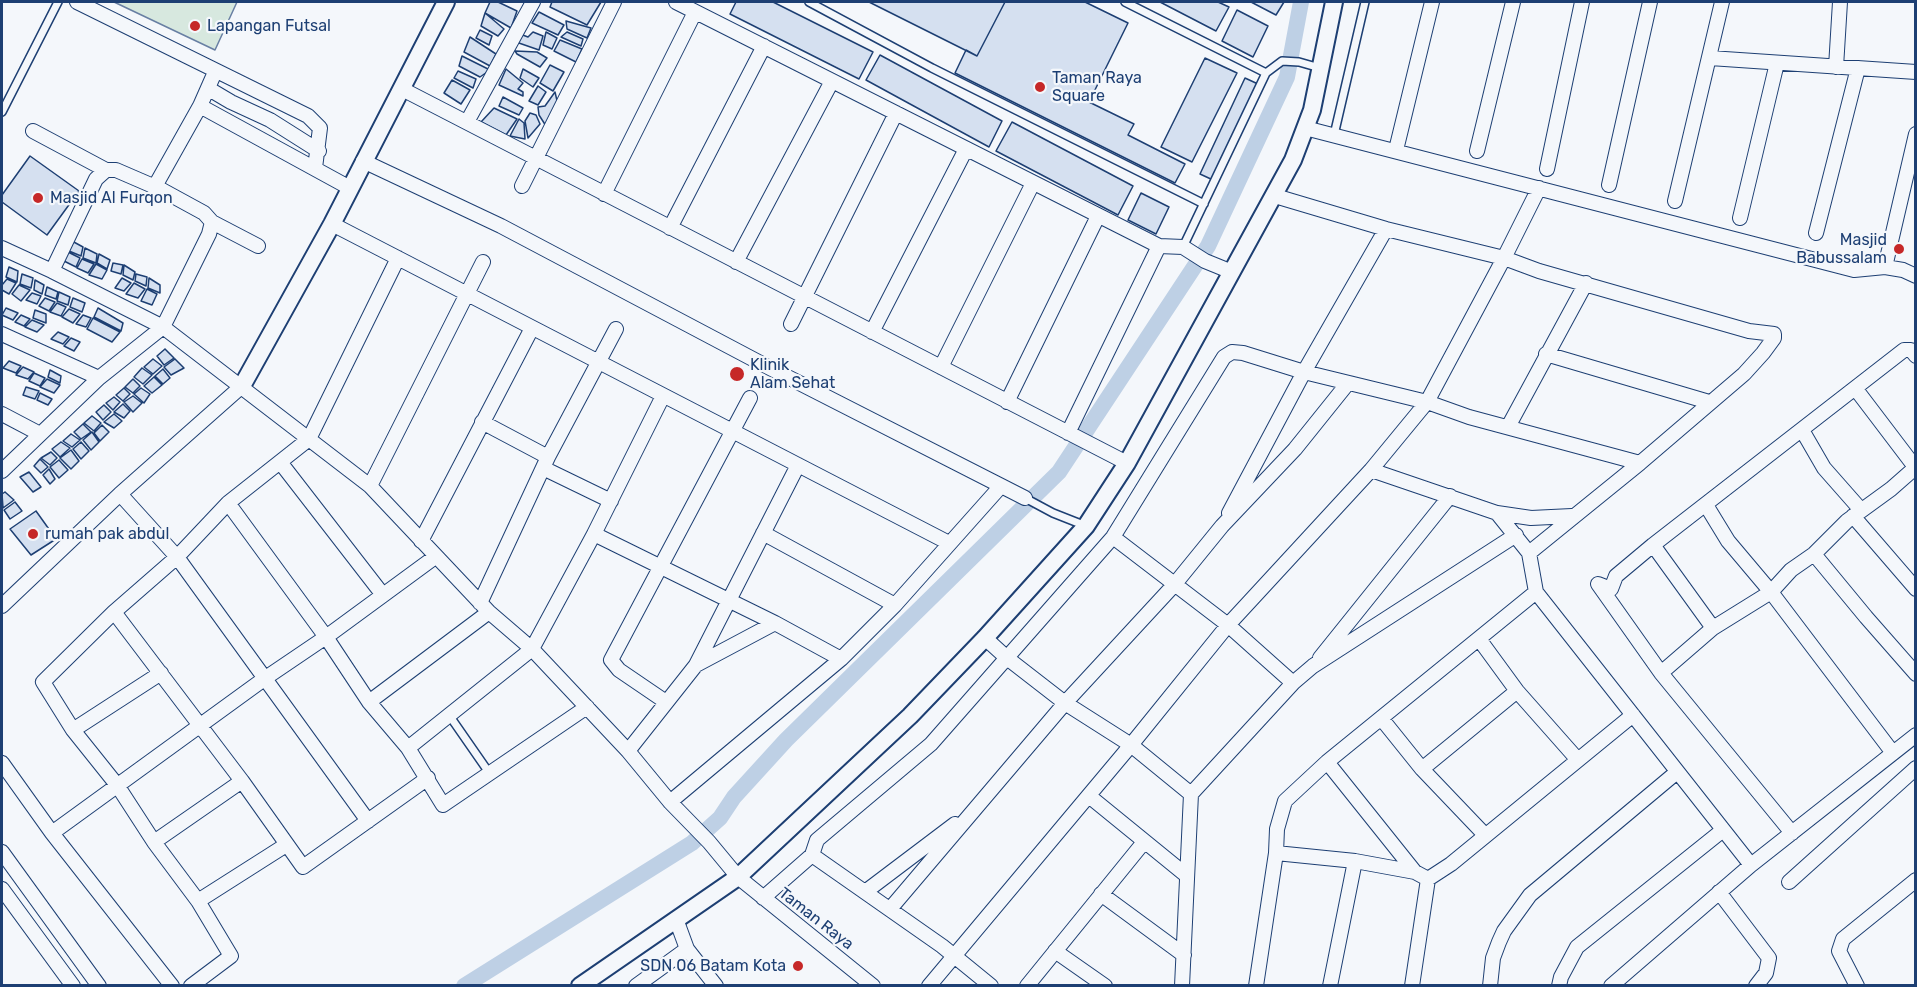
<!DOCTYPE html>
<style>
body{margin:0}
#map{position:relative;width:1917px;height:987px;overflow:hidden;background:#f4f7fb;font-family:Rubik,sans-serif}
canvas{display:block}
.frame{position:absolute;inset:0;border:3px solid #1d3f73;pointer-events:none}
</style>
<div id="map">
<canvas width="1917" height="987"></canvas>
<div class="frame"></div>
</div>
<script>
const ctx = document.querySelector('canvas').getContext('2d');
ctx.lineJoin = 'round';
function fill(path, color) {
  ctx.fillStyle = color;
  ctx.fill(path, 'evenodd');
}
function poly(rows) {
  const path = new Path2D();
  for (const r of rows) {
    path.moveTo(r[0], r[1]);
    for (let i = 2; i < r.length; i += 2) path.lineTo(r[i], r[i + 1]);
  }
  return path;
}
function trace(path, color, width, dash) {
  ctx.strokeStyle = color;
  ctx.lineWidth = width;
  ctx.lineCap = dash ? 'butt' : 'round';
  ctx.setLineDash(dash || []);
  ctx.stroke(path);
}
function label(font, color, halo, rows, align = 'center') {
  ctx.font = font + ' Rubik,sans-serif';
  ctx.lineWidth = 4.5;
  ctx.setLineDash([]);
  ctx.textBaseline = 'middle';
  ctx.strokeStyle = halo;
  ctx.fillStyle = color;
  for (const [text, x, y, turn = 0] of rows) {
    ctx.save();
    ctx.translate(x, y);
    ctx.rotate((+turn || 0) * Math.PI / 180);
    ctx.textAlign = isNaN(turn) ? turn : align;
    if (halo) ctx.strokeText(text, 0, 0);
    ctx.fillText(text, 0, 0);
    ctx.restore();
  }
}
const green = poly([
 [114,2,237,2,215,50,114,2]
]);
fill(green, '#d7e8df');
trace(green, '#687fa3', 1.5);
trace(poly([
 [464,986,692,843,720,818,734,797,786,740,1059,472,1208,246,1287,77,1301,2]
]), '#bed0e5', 16);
const building = poly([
 [490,2,498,2,517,11,511,28,485,13,490,2],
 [552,2,601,2,587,25,550,7,552,2],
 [736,2,773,2,873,52,859,79,730,14,736,2],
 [869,2,1005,2,977,56,869,2],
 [1005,2,1085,2,1128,23,1089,102,1134,124,1128,135,1185,164,1175,183,955,73,966,50,977,56,1005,2],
 [1160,2,1218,2,1229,7,1216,31,1160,2],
 [1251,2,1284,2,1276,15,1251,2],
 [1237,10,1268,26,1253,57,1222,41,1237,10],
 [539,12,564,25,558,35,532,23,539,12],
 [485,13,504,29,498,36,481,26,485,13],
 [566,21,591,28,587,38,567,29,566,21],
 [480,30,492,36,489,45,476,38,480,30],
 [533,32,543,36,539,50,516,42,520,34,528,37,533,32],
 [546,32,557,38,552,49,543,45,546,32],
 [567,32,583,39,581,46,561,37,567,32],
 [470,37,496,54,490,66,464,52,470,37],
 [560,40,582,49,576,62,554,51,560,40],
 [515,51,537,52,547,58,540,67,517,54,515,51],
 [880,55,1002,121,989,147,866,80,880,55],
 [462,56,490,70,480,77,459,66,462,56],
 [1205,58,1237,73,1192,162,1161,147,1205,58],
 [550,65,564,72,553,91,540,83,550,65],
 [506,69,523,83,518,89,523,92,523,96,499,85,506,69],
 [523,69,539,78,533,87,520,78,523,69],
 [458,71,476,79,473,88,454,78,458,71],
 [1245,78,1258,84,1213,180,1200,174,1245,78],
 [452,80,470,90,461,104,444,93,452,80],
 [538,86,546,92,538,105,529,101,538,86],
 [555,92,558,105,546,126,539,115,538,107,545,106,555,92],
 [503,97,523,108,519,115,499,106,503,97],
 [494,108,517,119,506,135,481,122,494,108],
 [530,113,536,115,540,124,528,138,525,121,530,113],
 [519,119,524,123,525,139,510,136,519,119],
 [1012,122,1133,186,1118,215,996,151,1012,122],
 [30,156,79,191,47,235,2,202,2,195,30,156],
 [1141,193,1169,207,1156,234,1128,220,1141,193],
 [72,241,83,247,81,256,69,251,72,241],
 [85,248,97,254,96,263,83,258,85,248],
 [68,252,80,258,76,267,62,260,68,252],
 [99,254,110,260,107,269,97,263,99,254],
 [82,259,94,264,88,273,77,268,82,259],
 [113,263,123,265,121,274,111,271,113,263],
 [96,264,107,270,102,279,89,275,96,264],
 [124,265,135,272,133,280,123,275,124,265],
 [9,267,18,271,17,282,6,277,9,267],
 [22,274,33,278,31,288,20,284,22,274],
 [136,274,147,277,146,286,135,281,136,274],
 [122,278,131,283,124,291,115,288,122,278],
 [149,278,160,285,160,293,148,288,149,278],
 [7,279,16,283,9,294,2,290,2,285,7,279],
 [35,280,44,285,42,294,34,290,35,280],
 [134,283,145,289,138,298,126,294,134,283],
 [19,285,30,290,21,301,12,294,19,285],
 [47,287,58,292,56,299,45,295,47,287],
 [147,289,157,294,152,305,141,301,147,289],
 [59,292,70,297,68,305,57,301,59,292],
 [32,293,41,296,37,304,26,300,32,293],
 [45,298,55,302,49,311,39,306,45,298],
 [73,298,85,303,82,312,70,307,73,298],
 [57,303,66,307,61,316,50,312,57,303],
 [6,308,18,313,13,320,2,315,6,308],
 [98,308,123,323,121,331,94,317,98,308],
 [69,309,80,314,73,323,62,317,69,309],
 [35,310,46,314,46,323,33,318,35,310],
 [21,315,30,319,24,326,15,322,21,315],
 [83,315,91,318,86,327,76,324,83,315],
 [93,318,120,332,112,342,87,329,93,318],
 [32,320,44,325,37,332,25,327,32,320],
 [58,332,69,337,63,344,51,339,58,332],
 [71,338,80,342,74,351,64,346,71,338],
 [165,349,174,358,164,365,157,356,165,349],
 [153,359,162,366,153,374,144,367,153,359],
 [175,359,184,368,171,375,164,367,175,359],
 [9,361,21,366,16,373,3,368,9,361],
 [23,367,34,372,28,379,16,375,23,367],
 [142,368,152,375,143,384,134,377,142,368],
 [163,369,170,378,163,384,155,376,163,369],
 [50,370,61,376,60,383,48,377,50,370],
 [34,373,45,378,40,386,29,381,34,373],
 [154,377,162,385,152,393,144,386,154,377],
 [47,379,60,385,54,393,40,387,47,379],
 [133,379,140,386,133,393,125,387,133,379],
 [26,387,39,391,35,399,23,395,26,387],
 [124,388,130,394,123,401,116,395,124,388],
 [141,388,150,394,144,403,134,394,141,388],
 [40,393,52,399,48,405,37,400,40,393],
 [133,396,142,403,133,412,124,402,133,396],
 [114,397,120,402,113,410,106,403,114,397],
 [123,404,130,411,124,418,114,412,123,404],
 [104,405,111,412,103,420,96,412,104,405],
 [114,414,122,421,114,428,104,422,114,414],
 [92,416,101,423,94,431,84,423,92,416],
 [83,424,91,432,81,439,74,432,83,424],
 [102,425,109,432,100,441,94,433,102,425],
 [92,432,99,442,91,450,83,440,92,432],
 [71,434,80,440,72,447,63,441,71,434],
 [61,442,70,448,60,457,52,449,61,442],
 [81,442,89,451,81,459,73,449,81,442],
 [71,450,79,461,71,469,60,458,71,450],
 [51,452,57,458,50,465,41,458,51,452],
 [40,459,48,467,41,473,34,466,40,459],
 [59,460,68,470,59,478,50,467,59,460],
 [49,469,55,479,50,484,43,475,49,469],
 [29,472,41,487,33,492,20,477,29,472],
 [5,492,14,500,3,508,2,494,5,492],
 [15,502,22,511,10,519,4,510,15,502],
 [36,511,56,539,31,555,10,529,36,511]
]);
fill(building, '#d5e0f0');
trace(building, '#1d3f73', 1.5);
const service = poly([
 [809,2,932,68,1204,204],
 [1125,2,1266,73],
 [2,112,58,2],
 [1334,135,1365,2],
 [1183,247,1266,73,1282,61,1299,62,1320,68],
 [1025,498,1053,513,1086,526],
 [449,715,490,774]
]);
const minor = poly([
 [77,2,308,116,320,128,315,168],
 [676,2,1159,246],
 [1710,58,1916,72],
 [1836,67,1840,2],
 [209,89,231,102,270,120,319,151],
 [402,89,1127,463],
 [200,106,350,188],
 [467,122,533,2],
 [1305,128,1854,270,1885,267,1903,270,1916,276],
 [33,131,106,170,116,170,160,189,204,213,212,222,258,246],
 [1396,150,1432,2],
 [1477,151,1513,2],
 [363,161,501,226,766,366,1025,498],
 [1547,169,1582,2],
 [1609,185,1650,2],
 [522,186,614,2],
 [154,188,200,106,215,72],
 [604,194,695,12],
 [1275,196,1386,229,1504,258,1539,271,1749,331,1774,334,1774,338,1763,353,1744,374,1640,463,1529,553],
 [1675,201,1722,2],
 [1740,218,1777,63],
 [332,224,949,543],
 [670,228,764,46],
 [1816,233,1858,68],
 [2,248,52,271,163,327,370,486,489,612,532,649,628,751,670,802,709,842,738,877,873,986],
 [736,262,832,81],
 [1885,267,1916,134],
 [52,271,96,179,106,170],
 [791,324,896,113],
 [872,332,966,149],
 [2,334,99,378],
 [1546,354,1709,402],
 [941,367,1033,183],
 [1855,388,1915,467],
 [1007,402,1098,216],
 [2,414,40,434],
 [482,422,548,457],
 [1508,427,1586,283],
 [1802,430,1824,468,1861,510],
 [1068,433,1159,246,1183,247,1205,261,1232,272],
 [280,462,383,595],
 [543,468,611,501],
 [1371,470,1497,513,1529,553,1536,592,1751,865],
 [2,471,99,378,163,327,209,234,212,222],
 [370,486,483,262],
 [120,494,177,557,368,821],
 [228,503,326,637,369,702,408,748,443,805,587,707],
 [1706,505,1728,541,1771,592,1893,753],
 [1229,513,1304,372,1386,229],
 [1497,513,1531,518,1572,516],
 [1853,516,1916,589],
 [763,533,895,605],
 [594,534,775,623,841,659],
 [1113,537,1228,625,1293,683],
 [421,541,532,328],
 [1653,545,1713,628],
 [1814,554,1866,617,1916,674],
 [480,603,548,457,616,329],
 [2,606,120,494,242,386],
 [114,612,242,781,303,867,428,778],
 [985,638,1007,658,1065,703,1131,745,1191,794],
 [1479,639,1517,691,1578,760],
 [1320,658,1450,496],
 [696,665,798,465],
 [1661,673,1713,628,1771,592,1791,570,1814,554,1847,521,1891,489,1916,467],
 [369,702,489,612],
 [666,702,619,670,611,660,750,398],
 [1381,718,1422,769,1485,835],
 [73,730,161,673],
 [408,748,532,649,594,534,663,396],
 [628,751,696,665,775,623],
 [1327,762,1415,872,1428,879],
 [2,763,52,833,172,986],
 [1422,769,1517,691],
 [1089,796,1186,875],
 [670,802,841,659,895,605,1001,486],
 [52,833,264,679,326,637,435,557],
 [1792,833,1661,673,1598,584,1611,589,1616,576,1653,545,1904,350,1911,350,1916,356],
 [154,842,242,781],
 [2,852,99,986],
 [1276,853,1355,861,1415,872],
 [812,855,942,946,991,986],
 [1789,882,1916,768],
 [2,889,73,986],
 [865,892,955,824],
 [1719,892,1769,958,1766,973,1756,986],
 [1101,894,1184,955],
 [763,898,812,855,817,840,931,744,1113,537,1224,357,1232,352,1243,353,1304,372,1427,402,1469,417,1640,463],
 [198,901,286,845],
 [890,909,1065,703,1174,585,1222,526,1295,449,1348,383],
 [676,919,687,949,716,986],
 [1055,951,1105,986],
 [191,986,231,956,198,901,154,842,117,785,73,730,43,682,114,612,177,557,228,503,309,439,398,258],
 [636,986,687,949],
 [929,986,1131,745,1228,625,1371,470,1427,402,1504,258,1539,188],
 [1027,986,1144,842],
 [1182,986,1191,794,1293,683,1313,666,1516,535],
 [1256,986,1276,853,1277,829,1285,801,1327,762,1536,592],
 [1330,986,1355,861],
 [1412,986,1428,879,1451,864,1633,715],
 [1490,986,1493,958,1499,942,1504,931,1530,895,1677,772],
 [1559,986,1561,977,1577,947,1723,830],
 [1611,986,1751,865,1916,735],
 [1857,986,1839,951,1843,939,1916,880]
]);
const tertiary = poly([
 [242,386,332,224,446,2],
 [580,986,738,877,910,716,985,638,1086,526,1127,463,1293,160,1312,110,1334,2]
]);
trace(service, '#1d3f73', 10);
trace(minor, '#1d3f73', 16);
trace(tertiary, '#1d3f73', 20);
trace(service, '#f4f7fb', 7);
trace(minor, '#f4f7fb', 14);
trace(tertiary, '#f4f7fb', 16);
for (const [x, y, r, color] of [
 [195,26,6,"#c62828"],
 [1040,87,6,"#c62828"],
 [38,198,6,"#c62828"],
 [1899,249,6,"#c62828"],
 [737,374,8,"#c62828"],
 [33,534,6,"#c62828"],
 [798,966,6,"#c62828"]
]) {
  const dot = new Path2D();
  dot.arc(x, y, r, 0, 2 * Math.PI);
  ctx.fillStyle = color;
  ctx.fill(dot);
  trace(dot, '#f4f7fb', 2);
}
label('16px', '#1d3f73', '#f4f7fb', [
 ["Lapangan Futsal",207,26],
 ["Taman Raya",1052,78],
 ["Square",1052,96],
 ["Masjid Al Furqon",50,198],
 ["Masjid",1887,240,"right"],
 ["Babussalam",1887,258,"right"],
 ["Klinik",750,365],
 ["Alam Sehat",750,383],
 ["rumah pak abdul",45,534],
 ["SDN 06 Batam Kota",786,966,"right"]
], 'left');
label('16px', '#1d3f73', '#f4f7fb', [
 ["Taman Raya",816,919,38]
]);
</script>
